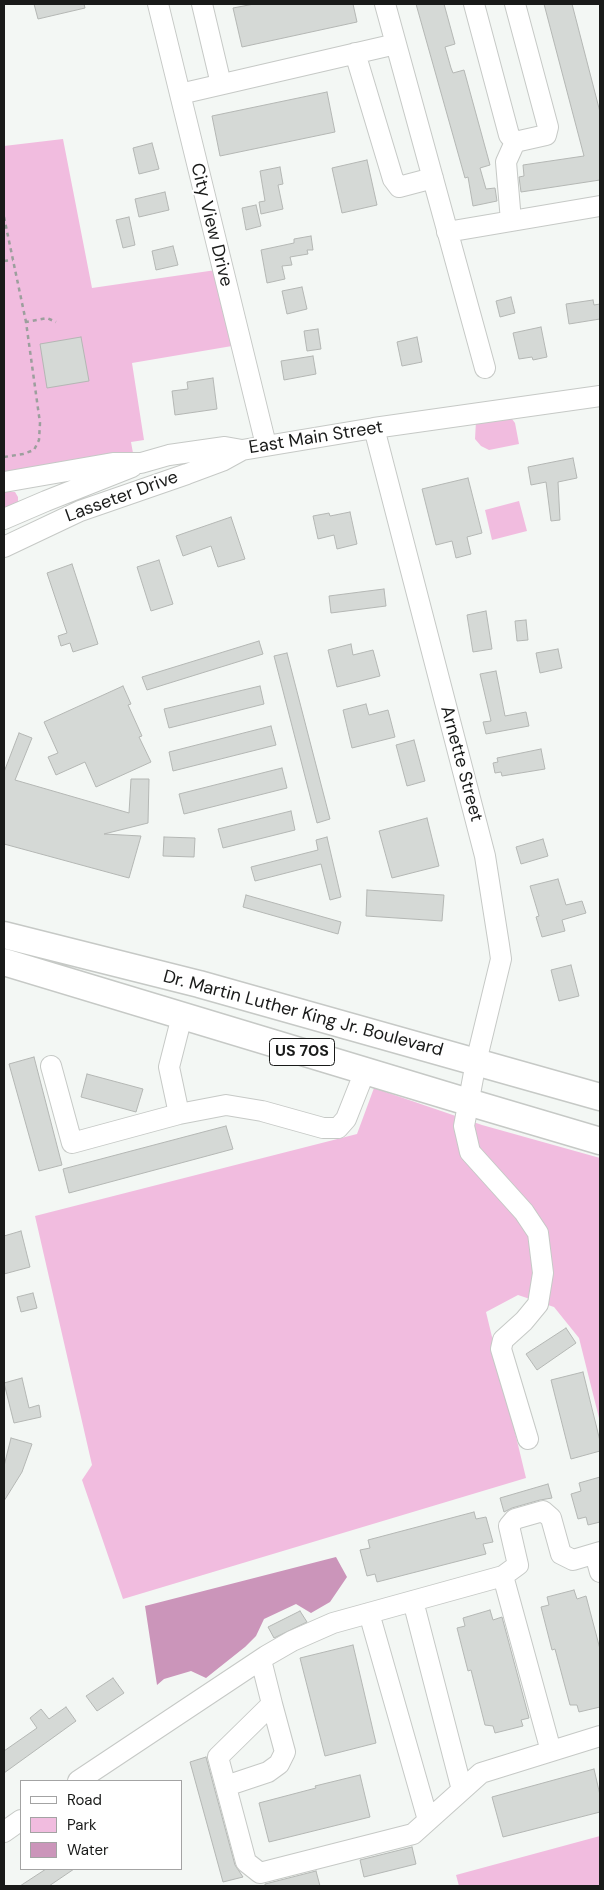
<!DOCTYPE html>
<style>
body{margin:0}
#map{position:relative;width:604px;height:1890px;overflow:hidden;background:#f3f7f4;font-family:"DM Sans",sans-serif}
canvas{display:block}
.frame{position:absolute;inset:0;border:5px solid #191a19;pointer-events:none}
.legend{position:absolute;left:20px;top:1780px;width:162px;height:90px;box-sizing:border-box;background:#fff;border:1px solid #a3a3a3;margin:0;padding:6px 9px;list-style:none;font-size:15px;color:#191a19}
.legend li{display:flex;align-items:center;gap:10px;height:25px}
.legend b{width:25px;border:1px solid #a3a3a3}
</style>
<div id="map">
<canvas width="604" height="1890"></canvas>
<div class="frame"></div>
<ul class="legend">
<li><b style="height:6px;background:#fff"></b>Road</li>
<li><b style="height:14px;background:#f1bcdf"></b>Park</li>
<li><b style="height:14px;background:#cb95ba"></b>Water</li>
</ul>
</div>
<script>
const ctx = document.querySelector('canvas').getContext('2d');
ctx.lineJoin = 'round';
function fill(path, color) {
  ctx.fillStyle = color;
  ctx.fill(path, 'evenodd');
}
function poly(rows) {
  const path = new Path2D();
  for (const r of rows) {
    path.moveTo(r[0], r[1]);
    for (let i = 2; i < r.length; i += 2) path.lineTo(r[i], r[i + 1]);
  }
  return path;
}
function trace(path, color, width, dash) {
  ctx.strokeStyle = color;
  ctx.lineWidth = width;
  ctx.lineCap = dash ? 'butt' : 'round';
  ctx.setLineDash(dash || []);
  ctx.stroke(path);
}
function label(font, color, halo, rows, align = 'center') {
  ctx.font = font + ' "DM Sans",sans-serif';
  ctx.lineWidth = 4;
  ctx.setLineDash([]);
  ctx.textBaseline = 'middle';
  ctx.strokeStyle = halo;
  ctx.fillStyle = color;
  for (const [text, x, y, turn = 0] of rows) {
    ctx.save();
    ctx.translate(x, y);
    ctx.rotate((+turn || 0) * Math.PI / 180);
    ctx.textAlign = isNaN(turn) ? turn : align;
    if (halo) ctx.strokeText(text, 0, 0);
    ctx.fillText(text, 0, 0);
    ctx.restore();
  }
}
fill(poly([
 [63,139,92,288,216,270,232,346,132,363,144,440,131,442,133,453,4,473,4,146],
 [509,415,515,423,519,444,489,450,481,446,475,439,476,421],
 [4,491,15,492,18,497,18,502,4,508],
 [519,501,527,531,492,540,485,510],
 [374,1088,482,1125,600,1158,600,1422,579,1338,554,1307,518,1295,486,1312,526,1478,123,1599,82,1480,92,1465,35,1216,357,1134],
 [600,1836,600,1886,459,1886,456,1875]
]), '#f1bcdf');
fill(poly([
 [336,1557,347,1577,330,1602,311,1613,296,1604,264,1619,256,1636,245,1647,206,1678,191,1671,164,1679,157,1685,145,1606]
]), '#cb95ba');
const building = poly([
 [34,4,84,4,85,8,38,19,34,4],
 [254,4,353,4,357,22,242,47,233,8,254,4],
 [416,4,444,4,455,44,445,47,451,68,453,73,464,70,490,165,480,168,486,189,495,188,497,201,473,206,468,177,465,178,416,4],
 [544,4,572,4,600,112,600,180,521,192,519,177,524,176,523,165,584,156,544,4],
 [327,92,335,132,220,156,212,116,327,92],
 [152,143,159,169,139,174,133,148,152,143],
 [367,160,377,205,342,213,332,168,367,160],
 [280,167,283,184,278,185,283,209,261,214,259,202,265,201,260,171,280,167],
 [165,192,169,210,139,217,135,199,165,192],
 [256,205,261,226,246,230,242,208,256,205],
 [129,217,135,245,123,248,116,220,129,217],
 [311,236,313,250,307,250,308,254,290,257,292,265,282,266,285,279,267,283,261,250,294,243,294,239,311,236],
 [173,246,178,265,156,270,152,251,173,246],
 [302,287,307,309,287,314,282,291,302,287],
 [511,297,515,313,500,317,496,301,511,297],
 [593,300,594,305,600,304,600,319,569,324,566,304,593,300],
 [541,327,547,357,533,360,532,357,519,359,513,333,541,327],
 [318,329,321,349,307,351,304,331,318,329],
 [81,337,89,381,47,388,40,344,81,337],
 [417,337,422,362,402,366,397,342,417,337],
 [313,356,316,374,284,380,281,361,313,356],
 [213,378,217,409,175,415,172,391,188,389,187,382,213,378],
 [573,458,577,478,558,482,560,520,551,521,546,482,531,485,528,467,573,458],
 [468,478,482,533,467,537,471,554,456,558,452,541,436,545,422,489,468,478],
 [350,512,357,544,337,549,334,535,318,539,313,516,329,513,330,516,350,512],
 [231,517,245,559,218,567,211,546,183,556,176,536,231,517],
 [159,560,173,604,151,611,137,567,159,560],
 [72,564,98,644,73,652,70,643,61,646,58,636,67,633,47,573,72,564],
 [384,589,386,606,331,613,329,596,384,589],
 [486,611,492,649,473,652,467,615,486,611],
 [526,620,528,640,517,641,515,621,526,620],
 [259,641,263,654,147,690,142,677,259,641],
 [351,644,353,655,373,650,380,676,337,687,328,650,351,644],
 [558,649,562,668,540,673,536,653,558,649],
 [287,653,330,819,317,823,274,656,287,653],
 [496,671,505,716,526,712,529,726,486,734,483,722,491,721,480,674,496,671],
 [123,686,131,704,128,705,142,736,139,737,151,762,96,787,85,762,56,775,48,757,58,753,44,722,123,686],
 [260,686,264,704,169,728,164,709,260,686],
 [366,704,369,715,388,710,395,737,352,748,343,710,366,704],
 [271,726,276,745,173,771,169,752,271,726],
 [19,733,32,738,15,780,129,813,131,779,149,779,148,823,104,834,141,836,129,878,4,844,4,772,19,733],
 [414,740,425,781,407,786,396,745,414,740],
 [541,749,545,769,502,776,501,772,495,773,493,763,498,762,497,758,541,749],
 [282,768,287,788,184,814,179,794,282,768],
 [291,811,295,830,223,848,218,829,291,811],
 [427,818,439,866,392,878,379,831,427,818],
 [164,837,195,838,194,857,163,856,164,837],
 [327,837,341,897,330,900,321,864,255,881,251,867,318,850,316,840,327,837],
 [543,839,548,856,521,864,516,847,543,839],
 [558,879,566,905,582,901,586,913,562,920,565,931,542,937,536,917,539,916,530,886,558,879],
 [367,890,444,895,442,921,366,916,367,890],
 [246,895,341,922,338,934,243,907,246,895],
 [571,965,579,996,559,1001,551,970,571,965],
 [34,1057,62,1165,39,1171,9,1064,34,1057],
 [87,1074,143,1089,136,1112,81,1097,87,1074],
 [226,1126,233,1149,69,1193,63,1169,226,1126],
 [21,1231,30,1267,4,1274,4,1236,21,1231],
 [33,1293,37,1308,21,1312,17,1297,33,1293],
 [566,1328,576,1343,537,1370,526,1354,566,1328],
 [583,1372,600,1441,600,1451,571,1459,551,1380,583,1372],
 [22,1378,29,1408,39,1405,41,1417,14,1423,4,1383,22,1378],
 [11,1438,32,1444,22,1472,4,1501,4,1466,11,1438],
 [600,1477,600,1522,588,1525,586,1517,578,1519,571,1494,581,1491,579,1483,600,1477],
 [548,1484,552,1498,540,1500,512,1508,504,1512,500,1498,548,1484],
 [474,1512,476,1519,486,1517,493,1542,483,1544,486,1554,377,1582,375,1574,367,1576,360,1550,370,1548,368,1540,474,1512],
 [574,1590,577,1599,586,1596,600,1649,600,1707,579,1712,577,1705,570,1705,555,1649,552,1650,541,1607,549,1605,547,1597,574,1590],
 [490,1610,493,1620,502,1617,529,1718,521,1720,523,1726,495,1733,493,1726,485,1725,471,1670,468,1671,457,1628,465,1626,463,1618,490,1610],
 [300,1611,307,1622,274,1638,268,1627,300,1611],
 [353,1645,376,1743,325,1756,300,1658,353,1645],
 [113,1678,124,1693,97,1711,86,1696,113,1678],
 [66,1707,76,1721,4,1773,4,1751,37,1728,30,1718,41,1709,49,1719,66,1707],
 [206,1757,235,1865,243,1877,223,1882,190,1762,206,1757],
 [594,1769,600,1795,600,1812,503,1837,492,1797,594,1769],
 [360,1775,370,1817,269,1842,259,1803,316,1788,315,1786,360,1775],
 [412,1847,416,1864,364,1877,360,1860,412,1847],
 [46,1869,74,1869,49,1886,20,1886,46,1869],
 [316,1871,320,1886,265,1886,265,1884,316,1871]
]);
fill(building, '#d5d9d6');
trace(building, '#b4b7b4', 1);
const minor = poly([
 [158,4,266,445],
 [202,4,221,84],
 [385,4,485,368],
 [474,4,509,135,515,142,546,135,548,127,515,4],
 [355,53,393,179,399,187,433,178],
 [180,94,396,44],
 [511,221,506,162,515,142],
 [447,232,600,206],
 [374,428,485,856,499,945,501,959,476,1062,464,1126,470,1152,524,1212,538,1233,543,1273,538,1304,524,1321,503,1340,501,1349,528,1439],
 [4,482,113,463,141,463,169,455,225,447,242,450,374,428,600,396],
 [4,519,46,501,132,467],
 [4,547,80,511,187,474,222,461,242,450],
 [182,1016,169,1067,179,1114,226,1105,262,1111,323,1128,338,1128,346,1119,365,1071],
 [51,1066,72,1143,179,1114],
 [595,1554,600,1572],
 [503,1576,551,1751],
 [413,1601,462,1790],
 [369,1613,428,1820],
 [261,1660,272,1704,218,1757,246,1862,260,1873,413,1834,481,1773,600,1736],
 [78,1781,266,1656,292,1641,333,1623,503,1576,518,1565,509,1526,515,1519,543,1511,551,1518,561,1554,573,1560,600,1552],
 [226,1786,268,1772,279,1764,285,1752,272,1704],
 [4,1832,21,1820]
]);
const major = poly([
 [4,935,199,984,600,1097],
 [4,962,468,1102,600,1141]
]);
trace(minor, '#c6c9c6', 22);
trace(major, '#c6c9c6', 29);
trace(poly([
 [4,217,26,322],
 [4,261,13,260],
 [4,457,23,454,34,450,39,440,40,423,26,322,47,318,56,322]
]), '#9c9f9d', 2.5, [4, 4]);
trace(minor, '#fff', 20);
trace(major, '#fff', 26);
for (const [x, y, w] of [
 [302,1052,65]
]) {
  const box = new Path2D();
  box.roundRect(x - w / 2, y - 13.5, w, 27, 4);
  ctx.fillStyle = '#fff';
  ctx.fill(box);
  trace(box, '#191a19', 1);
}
label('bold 16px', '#191a19', null, [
 ["US 70S",302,1052]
]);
label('18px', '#191a19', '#fff', [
 ["City View Drive",211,225,76],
 ["East Main Street",316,438,-9],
 ["Lasseter Drive",122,497,-20],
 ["Arnette Street",461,764,75],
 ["Dr. Martin Luther King Jr. Boulevard",303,1014,15]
]);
</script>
